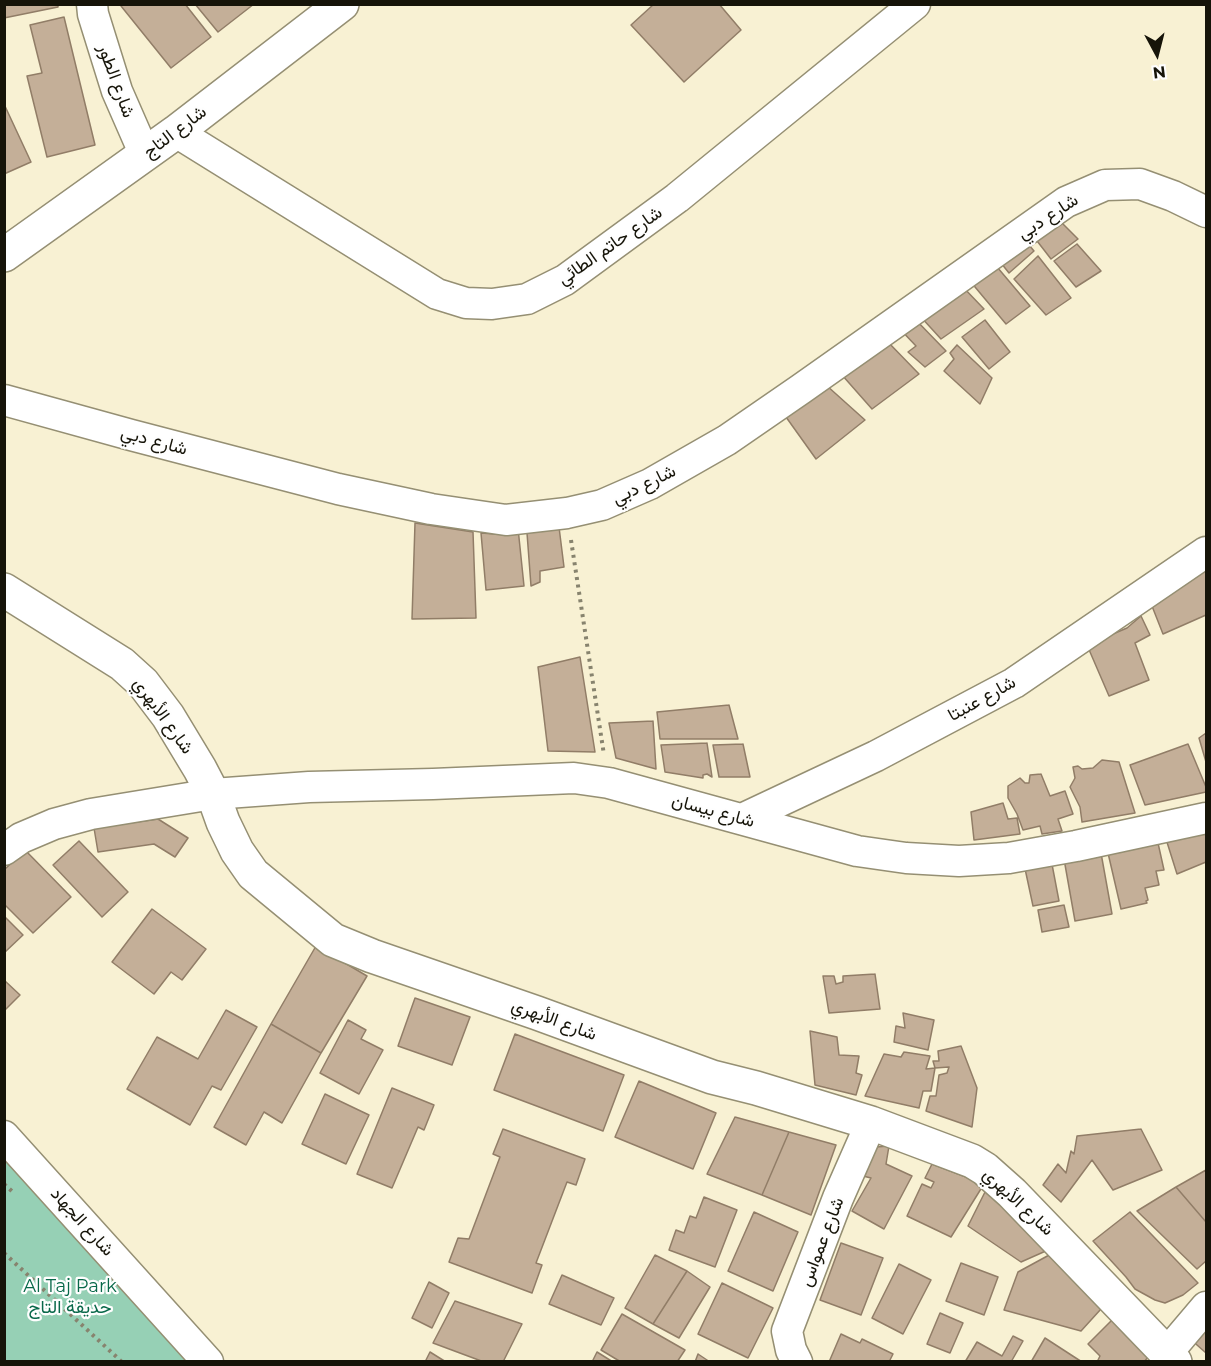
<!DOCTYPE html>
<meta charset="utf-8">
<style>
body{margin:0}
#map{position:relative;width:1211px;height:1366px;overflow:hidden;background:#f8f1d3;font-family:Montserrat,sans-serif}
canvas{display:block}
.frame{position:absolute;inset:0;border:6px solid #161409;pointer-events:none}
.north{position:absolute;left:1127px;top:24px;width:60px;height:60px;-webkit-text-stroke:4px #fefefe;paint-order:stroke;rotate:173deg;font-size:16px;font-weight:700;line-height:24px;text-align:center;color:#161409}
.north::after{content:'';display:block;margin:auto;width:21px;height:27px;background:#161409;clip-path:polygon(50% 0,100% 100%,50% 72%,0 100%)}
</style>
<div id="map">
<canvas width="1211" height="1366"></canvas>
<div class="frame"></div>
<div class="north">N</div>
</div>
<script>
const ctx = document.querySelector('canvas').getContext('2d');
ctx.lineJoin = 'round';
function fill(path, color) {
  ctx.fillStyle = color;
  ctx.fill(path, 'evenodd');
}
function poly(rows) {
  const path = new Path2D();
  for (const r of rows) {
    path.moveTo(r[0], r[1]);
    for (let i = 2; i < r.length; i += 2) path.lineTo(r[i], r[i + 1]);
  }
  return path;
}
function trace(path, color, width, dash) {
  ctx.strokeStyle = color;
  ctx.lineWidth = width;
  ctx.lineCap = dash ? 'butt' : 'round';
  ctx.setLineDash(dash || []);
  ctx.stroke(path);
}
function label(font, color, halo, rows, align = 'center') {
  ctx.font = font + ' Montserrat,Vazirmatn,sans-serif';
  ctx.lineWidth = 4.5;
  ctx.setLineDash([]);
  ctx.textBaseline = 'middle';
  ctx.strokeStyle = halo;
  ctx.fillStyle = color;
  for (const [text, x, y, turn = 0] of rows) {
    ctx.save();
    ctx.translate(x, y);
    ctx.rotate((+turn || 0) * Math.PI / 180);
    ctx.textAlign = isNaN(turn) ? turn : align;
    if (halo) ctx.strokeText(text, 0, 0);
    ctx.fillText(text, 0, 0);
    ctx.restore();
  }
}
fill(poly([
 [5,1129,213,1361,5,1361]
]), '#96d0b5');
const building = poly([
 [4,4,58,4,58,7,4,18,4,4],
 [123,4,185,4,211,37,171,68,121,6,123,4],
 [195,4,254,4,218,32,195,4],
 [654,4,719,4,741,30,684,82,631,25,654,4],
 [64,17,95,145,47,157,27,76,42,73,30,25,64,17],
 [4,104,31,162,4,174,4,104],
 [1060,221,1078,239,1051,259,1034,237,1060,221],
 [1024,239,1034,251,1009,273,997,258,1024,239],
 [1077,244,1101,271,1076,287,1054,261,1077,244],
 [1038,256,1071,298,1046,315,1014,279,1038,256],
 [992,261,1030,306,1006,324,970,281,992,261],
 [961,285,984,309,941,339,920,316,961,285],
 [913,317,946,351,925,367,908,352,916,346,898,327,913,317],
 [985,320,1010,352,989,369,962,337,985,320],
 [886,340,919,374,872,409,842,375,886,340],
 [957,345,992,378,980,404,944,371,954,359,950,353,957,345],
 [826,385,865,420,816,459,786,417,826,385],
 [415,523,473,532,476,618,412,619,415,523],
 [559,527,564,567,540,571,540,582,531,586,527,533,559,527],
 [509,528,518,528,524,586,486,590,481,533,509,535,509,528],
 [1206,567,1206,615,1163,634,1150,601,1206,567],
 [1141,616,1150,635,1135,643,1149,680,1109,696,1087,645,1127,628,1141,616],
 [580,657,595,752,548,751,538,667,580,657],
 [729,705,738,739,660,739,657,712,729,705],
 [653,721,656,769,616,758,609,723,653,721],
 [1206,733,1206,762,1199,738,1206,733],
 [707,743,712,777,707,774,703,775,703,778,665,772,661,745,707,743],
 [743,744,750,777,719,777,713,745,743,744],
 [1188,744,1206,787,1206,792,1145,805,1130,765,1188,744],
 [1102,760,1119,762,1135,813,1082,822,1080,807,1070,787,1075,778,1073,767,1078,766,1082,769,1093,768,1102,760],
 [1041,774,1050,796,1065,791,1073,814,1058,819,1062,831,1042,834,1040,826,1023,830,1017,814,1008,798,1008,786,1020,778,1025,783,1029,783,1030,775,1041,774],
 [1003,803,1008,819,1017,818,1020,834,974,840,971,812,1003,803],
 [158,819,188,838,175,857,154,844,98,852,94,828,158,819],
 [1204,827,1206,837,1206,862,1177,874,1166,839,1204,827],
 [79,841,128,892,102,917,53,865,79,841],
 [1158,843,1164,870,1156,871,1159,885,1145,888,1148,900,1146,901,1147,903,1121,909,1108,853,1158,843],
 [25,850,71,897,33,933,4,904,4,870,25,850],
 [1101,853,1112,914,1075,921,1064,859,1101,853],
 [1051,859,1059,901,1033,906,1024,864,1051,859],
 [1064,905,1069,927,1042,932,1038,910,1064,905],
 [152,909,206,949,182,980,171,972,154,994,112,962,152,909],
 [4,916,23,935,4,953,4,916],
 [316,946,367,976,321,1053,271,1024,316,946],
 [875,974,880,1009,829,1013,823,976,834,976,836,984,843,982,843,976,875,974],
 [4,980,20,995,4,1011,4,980],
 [415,998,470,1017,452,1065,398,1046,415,998],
 [226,1010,257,1027,221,1090,212,1086,190,1125,127,1089,157,1037,198,1059,226,1010],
 [903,1013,934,1020,928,1050,894,1042,896,1026,905,1028,903,1013],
 [348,1020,366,1030,361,1039,383,1050,359,1094,320,1073,348,1020],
 [271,1024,321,1053,282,1123,264,1112,246,1145,214,1127,271,1024],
 [810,1031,837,1037,839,1055,859,1056,856,1073,862,1075,856,1095,815,1085,810,1031],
 [515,1034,624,1075,603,1131,494,1090,515,1034],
 [961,1046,977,1088,972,1127,926,1111,930,1096,936,1096,939,1075,947,1073,949,1067,935,1068,933,1061,939,1061,938,1051,961,1046],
 [904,1052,930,1056,926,1069,935,1068,931,1091,923,1091,919,1108,865,1096,884,1054,901,1057,904,1052],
 [639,1081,716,1113,693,1169,615,1137,639,1081],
 [392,1088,434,1105,424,1130,418,1127,392,1188,357,1174,392,1088],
 [325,1094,369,1115,346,1164,302,1144,325,1094],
 [735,1117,789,1132,762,1195,707,1174,735,1117],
 [503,1129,585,1159,576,1185,567,1182,536,1263,542,1265,532,1293,449,1262,458,1238,469,1239,500,1157,493,1154,503,1129],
 [1141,1129,1162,1170,1113,1190,1092,1160,1061,1202,1043,1185,1058,1164,1066,1173,1071,1151,1074,1154,1077,1136,1141,1129],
 [789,1132,836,1145,811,1215,762,1195,789,1132],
 [889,1146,886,1164,912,1176,884,1229,852,1211,871,1178,851,1173,876,1147,889,1146],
 [932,1164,984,1184,951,1237,907,1216,922,1184,931,1188,934,1182,925,1178,932,1164],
 [1206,1170,1206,1222,1176,1187,1206,1170],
 [989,1184,1048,1250,1021,1262,968,1226,989,1184],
 [1176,1187,1206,1222,1206,1261,1197,1269,1137,1211,1176,1187],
 [704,1197,737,1210,715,1267,669,1250,676,1230,684,1233,690,1216,696,1218,704,1197],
 [754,1212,798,1232,773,1291,728,1271,754,1212],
 [1130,1212,1198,1283,1183,1295,1165,1303,1155,1300,1135,1289,1126,1277,1093,1241,1130,1212],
 [841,1243,883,1258,861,1315,820,1300,841,1243],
 [1051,1254,1101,1309,1081,1331,1004,1310,1018,1272,1051,1254],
 [655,1255,687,1271,653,1324,625,1308,655,1255],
 [961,1263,998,1277,984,1315,946,1301,961,1263],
 [899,1264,931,1280,903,1334,872,1318,899,1264],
 [687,1271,710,1287,679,1338,653,1324,687,1271],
 [562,1275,614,1298,601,1325,549,1304,562,1275],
 [429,1282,449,1293,432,1328,412,1318,429,1282],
 [722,1283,773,1308,748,1358,698,1334,722,1283],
 [455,1301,522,1324,503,1362,484,1362,433,1343,455,1301],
 [940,1313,963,1323,950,1353,927,1344,940,1313],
 [622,1314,685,1350,677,1362,621,1362,601,1350,622,1314],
 [1206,1317,1206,1353,1188,1337,1206,1317],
 [1112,1320,1148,1357,1144,1362,1097,1362,1100,1356,1088,1344,1112,1320],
 [841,1334,860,1343,862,1339,893,1354,889,1362,829,1362,841,1334],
 [1013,1336,1023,1341,1011,1362,965,1362,977,1342,1002,1356,1013,1336],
 [1045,1338,1082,1362,1031,1362,1045,1338],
 [430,1352,446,1362,425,1362,430,1352],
 [597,1352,613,1362,592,1362,597,1352],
 [698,1354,710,1362,695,1362,698,1354]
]);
fill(building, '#c4af98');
trace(building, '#917d67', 1.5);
const street = poly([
 [92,4,93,14,117,91,145,155],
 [176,132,437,294,466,303,492,304,527,299,565,280,677,198,915,4],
 [4,400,131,435,338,489,431,509,506,520,567,513,602,505,650,484,727,440,801,389,1066,202,1105,185,1140,184,1173,196,1206,212],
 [742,819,876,756,1014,683,1206,552],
 [4,850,21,838,54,824,91,814,213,794,309,787,433,784,574,778,609,783,857,851,906,858,959,861,1009,858,1076,846,1206,818],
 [4,1136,208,1362],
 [1167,1353,1206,1307],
 [797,1362,791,1350,787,1331,838,1198,871,1123]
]);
const secondary = poly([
 [4,255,176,132,342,4],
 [4,590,122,664,143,683,168,716,200,769,213,794,223,822,237,851,253,874,333,940,372,956,537,1013,712,1077,756,1088,871,1123,972,1161,985,1169,1012,1193,1175,1362]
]);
trace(street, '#958f73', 33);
trace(secondary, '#958f73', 36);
trace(poly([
 [571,540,604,755],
 [4,1184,15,1194],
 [4,1253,122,1362]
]), '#87836e', 4, [3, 4.5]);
trace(street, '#fff', 30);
trace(secondary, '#fff', 33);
label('18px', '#161409', '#fefefe', [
 ["شارع الطور",116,81,70],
 ["شارع التاج",175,132,-37],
 ["شارع دبي",1048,217,-33],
 ["شارع حاتم الطائي",610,246,-35],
 ["شارع دبي",154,441,15],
 ["شارع دبي",644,485,-26],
 ["شارع عنبتا",982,699,-29],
 ["شارع الأبهري",163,716,54],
 ["شارع بيسان",713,811,15],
 ["شارع الأبهري",554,1020,20],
 ["شارع الأبهري",1018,1202,43],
 ["شارع الجهاد",82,1222,48],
 ["شارع عمواس",822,1242,-69]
]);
label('18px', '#086849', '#fefefe', [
 ["Al Taj Park",70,1287],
 ["حديقة التاج",70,1308]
]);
</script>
